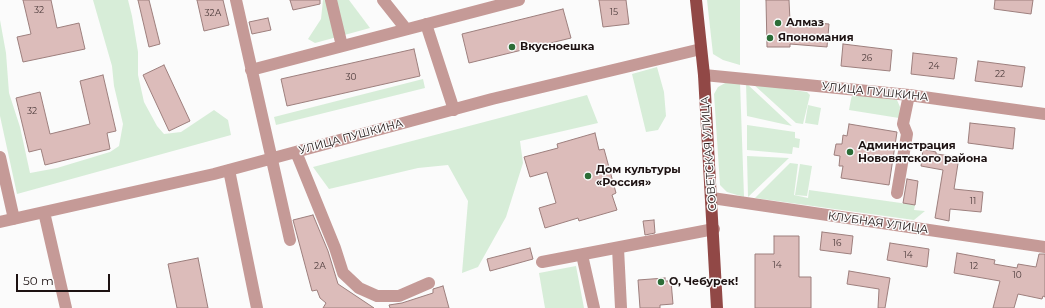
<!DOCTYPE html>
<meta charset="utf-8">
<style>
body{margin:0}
#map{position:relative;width:1045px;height:308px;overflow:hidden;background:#fbfbfb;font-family:Montserrat,sans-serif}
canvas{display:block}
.scale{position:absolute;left:16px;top:274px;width:94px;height:18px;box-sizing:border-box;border:2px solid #1d1212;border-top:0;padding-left:5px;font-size:12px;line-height:14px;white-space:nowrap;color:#1d1212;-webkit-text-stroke:3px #fbfbfb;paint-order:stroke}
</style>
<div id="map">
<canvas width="1045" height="308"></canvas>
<div class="scale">50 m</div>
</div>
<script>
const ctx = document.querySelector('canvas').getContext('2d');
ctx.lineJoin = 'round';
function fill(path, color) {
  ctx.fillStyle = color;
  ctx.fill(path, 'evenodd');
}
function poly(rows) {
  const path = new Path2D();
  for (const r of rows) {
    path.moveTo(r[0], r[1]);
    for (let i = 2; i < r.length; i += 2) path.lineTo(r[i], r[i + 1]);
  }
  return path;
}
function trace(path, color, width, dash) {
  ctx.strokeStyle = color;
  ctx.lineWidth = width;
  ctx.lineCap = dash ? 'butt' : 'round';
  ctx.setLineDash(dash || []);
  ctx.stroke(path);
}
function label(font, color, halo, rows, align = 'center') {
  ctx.font = font + ' Montserrat,sans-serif';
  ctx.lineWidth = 3;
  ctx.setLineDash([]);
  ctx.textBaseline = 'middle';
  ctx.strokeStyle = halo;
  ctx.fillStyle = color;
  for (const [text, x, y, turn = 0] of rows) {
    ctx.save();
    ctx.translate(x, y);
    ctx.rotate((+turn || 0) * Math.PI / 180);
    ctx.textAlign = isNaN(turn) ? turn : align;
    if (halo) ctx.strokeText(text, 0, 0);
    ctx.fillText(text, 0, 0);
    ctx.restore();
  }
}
fill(poly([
 [93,0,128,0,132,16,138,52,138,75,144,102,157,126,164,134,181,132,214,110,228,120,231,135,17,194,0,116,0,20,6,53,9,93,20,127,30,173,57,168,110,152,119,146,123,124,114,86,112,66],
 [323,0,349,0,370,28,315,43,308,39,321,19],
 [707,0,740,0,740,65,723,60,713,54],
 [657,67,664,92,666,116,658,130,646,132,632,74],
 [423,79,425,88,276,125,274,117],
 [727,82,740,82,744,197,727,192,720,185,714,94,718,87],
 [746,83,792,126,747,116],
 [753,84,807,92,810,95,803,124,796,123],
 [587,95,598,123,520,141,523,163,506,217,478,267,462,273,468,201,448,165,418,168,329,189,313,167],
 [859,95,897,100,900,107,899,118,849,110,851,99,852,96],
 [808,105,821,108,818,125,805,123],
 [747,125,795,132,795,138,800,139,799,148,793,147,792,154,747,150],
 [747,156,789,158,748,197],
 [790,163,798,164,794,195,808,198,809,190,915,205,914,210,925,211,914,220,755,198],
 [800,164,812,166,807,196,795,195],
 [576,266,584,308,545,308,539,273]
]), '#d7edd8');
const building = poly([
 [23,0,51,0,57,28,79,23,85,49,23,62,17,37,31,34,23,0],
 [138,0,149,0,160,44,149,47,138,0],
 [197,0,223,0,229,25,204,31,197,0],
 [290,0,320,0,320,4,293,10,290,0],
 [599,0,626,0,629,24,603,27,599,0],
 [766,0,789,0,790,21,829,24,827,47,790,44,790,47,767,47,766,0],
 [995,0,1033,0,1031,14,994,9,995,0],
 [563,9,571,38,469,63,462,34,563,9],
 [268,18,271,30,252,34,249,22,268,18],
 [843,44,892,50,890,71,841,66,843,44],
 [414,49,420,76,287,106,281,79,414,49],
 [913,53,957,58,954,79,911,74,913,53],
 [978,61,1025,67,1022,87,975,81,978,61],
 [164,65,190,121,169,131,143,75,164,65],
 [103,75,116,131,107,133,110,149,45,165,41,149,29,152,16,98,40,92,50,134,90,124,80,81,103,75],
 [970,123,1015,128,1013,149,968,143,970,123],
 [849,124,897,132,889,185,841,178,843,166,839,166,840,156,834,155,836,144,842,144,843,135,847,136,849,124],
 [595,133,599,150,604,149,616,193,612,195,617,210,579,221,578,218,545,228,539,208,556,203,547,172,530,177,524,157,558,148,557,144,595,133],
 [923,149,936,152,936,154,959,157,954,189,983,192,981,212,950,209,949,221,935,218,943,170,921,166,923,149],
 [907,179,918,181,915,205,903,203,907,179],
 [313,215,328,251,338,284,374,308,323,308,326,303,320,298,317,290,312,291,293,220,313,215],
 [654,220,655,233,645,235,643,221,654,220],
 [822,232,853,236,851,254,820,250,822,232],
 [774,236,799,236,799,277,811,277,811,308,755,308,755,254,774,254,774,236],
 [890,243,929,249,927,267,887,260,890,243],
 [530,248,533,259,490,271,487,259,530,248],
 [957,253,995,260,994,264,1017,268,1018,264,1036,267,1039,254,1045,254,1045,297,1043,296,1042,299,1018,294,1014,308,993,308,1000,281,954,273,957,253],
 [198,258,208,308,177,308,168,264,198,258],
 [849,271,890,278,885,308,878,308,879,289,847,284,849,271],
 [665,278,665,281,671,281,673,304,660,305,660,308,640,308,638,280,665,278],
 [443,286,449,308,390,308,389,305,402,303,433,293,433,289,443,286]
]);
fill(building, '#dcbcba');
trace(building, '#9d7f7d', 1);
trace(poly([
 [236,0,290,240],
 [331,0,342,46],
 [383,0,406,29],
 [426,24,454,110],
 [251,70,519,0],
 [704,75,909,95,1045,114],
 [296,152,335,248,343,273,359,288,377,296,399,296,429,283],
 [0,157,14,219],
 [229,170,257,308],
 [897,193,907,134,903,124,909,95],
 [712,198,1045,247],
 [44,212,66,308],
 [0,222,214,174,492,99,701,49],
 [618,248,621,308],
 [582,255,594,308],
 [542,262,714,229]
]), '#c59a97', 12);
trace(poly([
 [696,0,704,75,717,308]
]), '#914846', 12);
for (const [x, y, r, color] of [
 [778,23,4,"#2c6d37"],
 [770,38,4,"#2c6d37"],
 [512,47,4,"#2c6d37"],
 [850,152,4,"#2c6d37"],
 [588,176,4,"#2c6d37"],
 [661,282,4,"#2c6d37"]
]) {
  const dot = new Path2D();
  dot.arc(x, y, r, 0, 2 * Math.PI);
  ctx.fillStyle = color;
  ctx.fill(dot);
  trace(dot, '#fbfbfb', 1.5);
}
label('9px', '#4d3c3c', null, [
 ["32",39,10],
 ["15",614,12],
 ["32А",213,13],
 ["26",867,58],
 ["24",934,66],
 ["22",1000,74],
 ["30",351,77],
 ["32",32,111],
 ["11",973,201],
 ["16",837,243],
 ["14",908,255],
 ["14",777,265],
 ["2А",320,266],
 ["12",974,266],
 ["10",1017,275]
]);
label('bold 11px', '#1d1212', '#fbfbfb', [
 ["Алмаз",786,23],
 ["Япономания",778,38],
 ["Вкусноешка",520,47],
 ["Администрация",858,146],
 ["Нововятского района",858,159],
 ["Дом культуры",596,170],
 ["«Россия»",596,183],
 ["О, Чебурек!",669,282]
], 'left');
label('11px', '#1d1212', '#fbfbfb', [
 ["УЛИЦА ПУШКИНА",875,92,6],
 ["УЛИЦА ПУШКИНА",351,137,-15],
 ["СОВЕТСКАЯ УЛИЦА",709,154,-94],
 ["КЛУБНАЯ УЛИЦА",878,223,8]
]);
</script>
